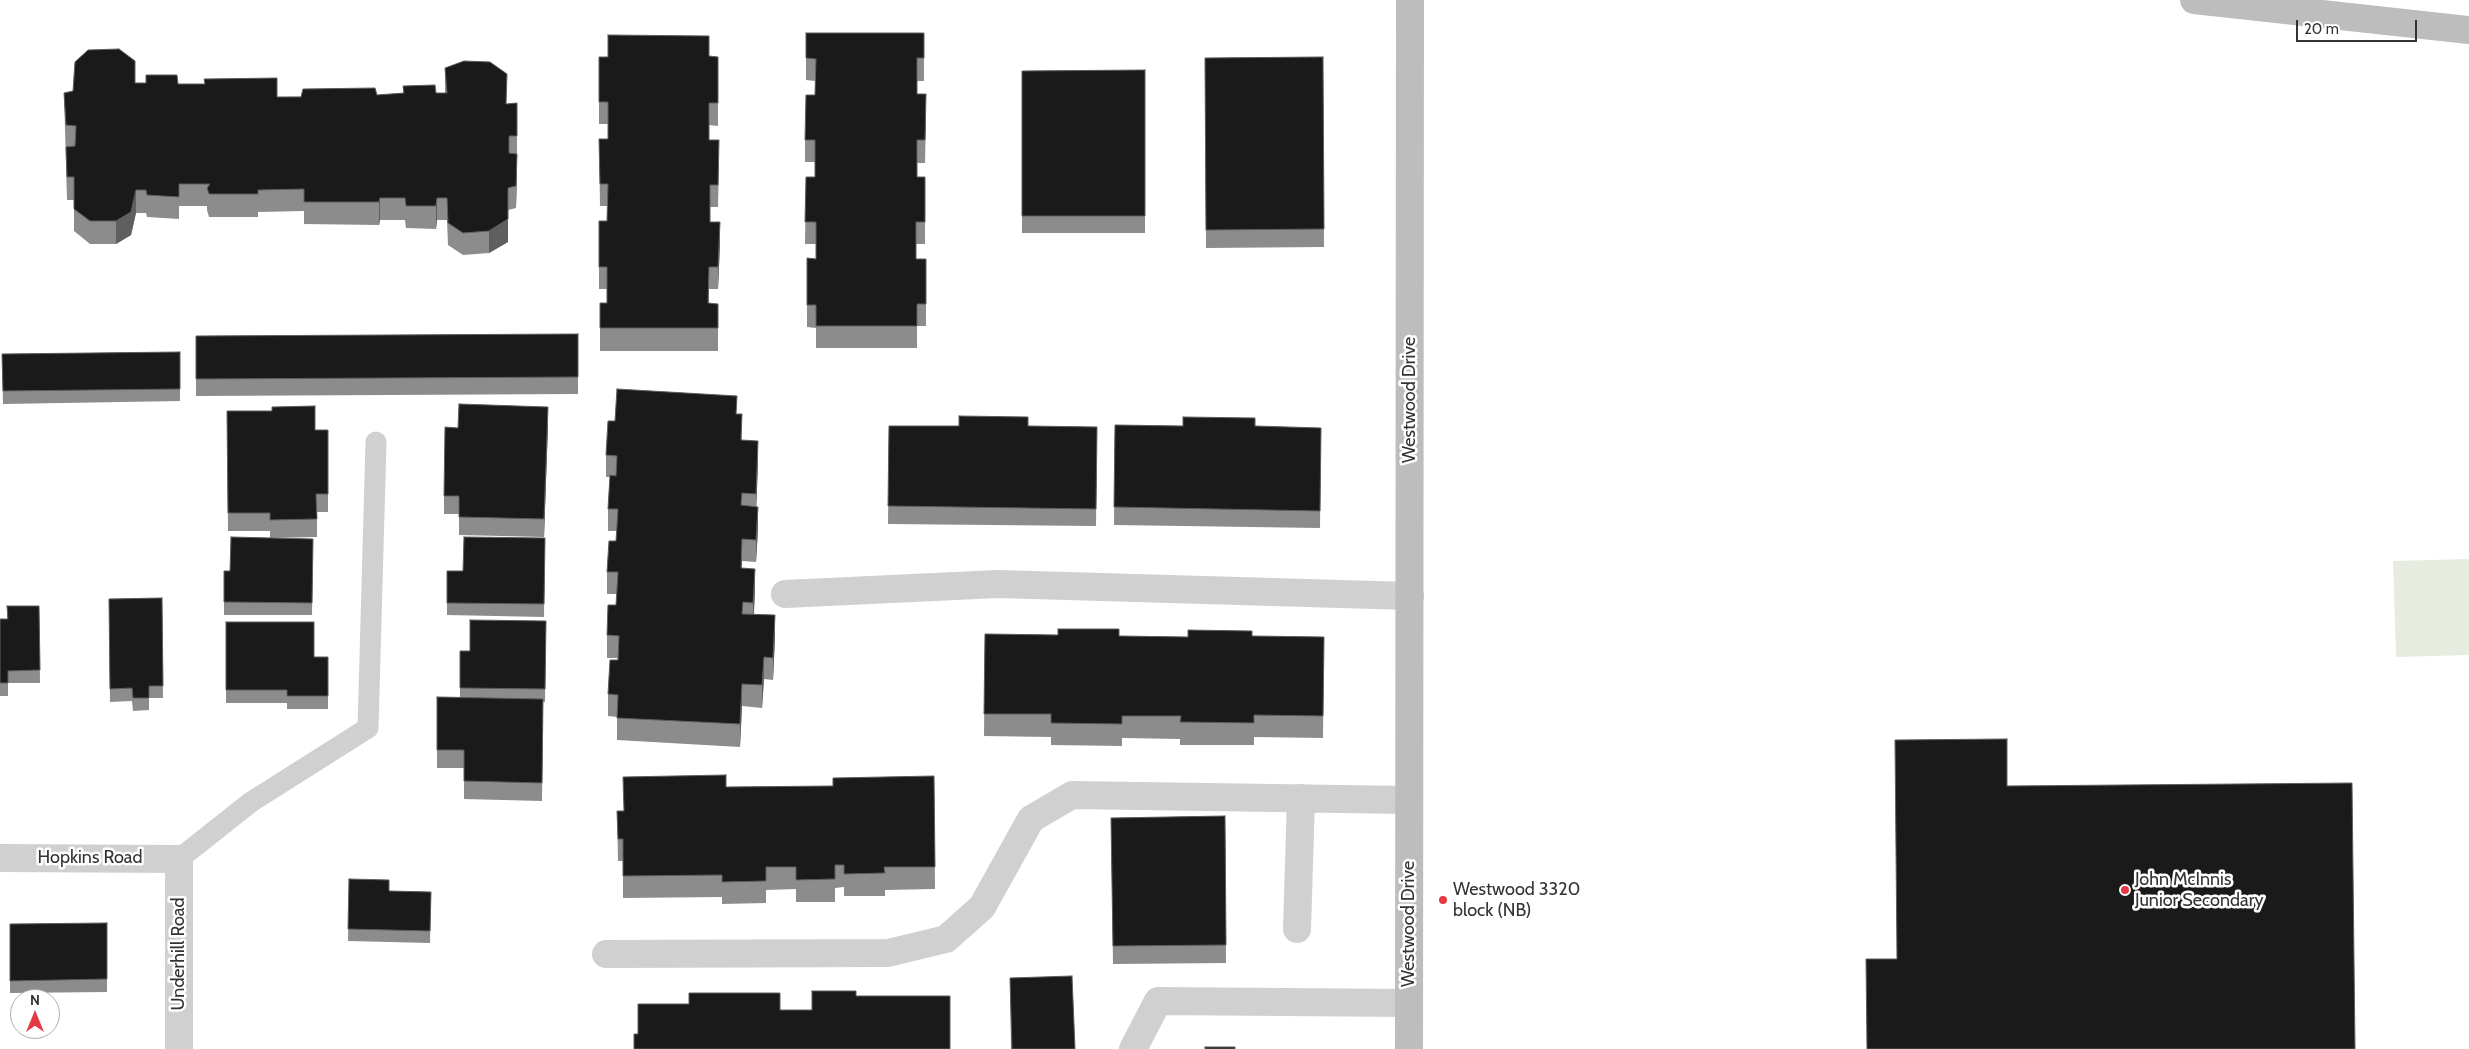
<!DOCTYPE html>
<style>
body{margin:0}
#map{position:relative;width:2469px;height:1049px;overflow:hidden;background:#fff;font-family:Cabin,sans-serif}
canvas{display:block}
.north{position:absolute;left:10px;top:989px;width:50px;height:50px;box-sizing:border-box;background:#fff;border:1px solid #adadad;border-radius:50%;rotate:0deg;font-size:14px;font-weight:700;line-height:20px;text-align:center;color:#333}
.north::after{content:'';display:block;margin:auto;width:18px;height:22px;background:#e63946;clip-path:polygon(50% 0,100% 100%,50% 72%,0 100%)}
.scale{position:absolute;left:2296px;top:20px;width:121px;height:22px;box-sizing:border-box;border:2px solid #333;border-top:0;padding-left:6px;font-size:15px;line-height:18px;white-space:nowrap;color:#333;-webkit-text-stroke:4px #fff;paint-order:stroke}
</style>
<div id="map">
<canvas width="2469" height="1049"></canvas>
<div class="north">N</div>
<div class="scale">20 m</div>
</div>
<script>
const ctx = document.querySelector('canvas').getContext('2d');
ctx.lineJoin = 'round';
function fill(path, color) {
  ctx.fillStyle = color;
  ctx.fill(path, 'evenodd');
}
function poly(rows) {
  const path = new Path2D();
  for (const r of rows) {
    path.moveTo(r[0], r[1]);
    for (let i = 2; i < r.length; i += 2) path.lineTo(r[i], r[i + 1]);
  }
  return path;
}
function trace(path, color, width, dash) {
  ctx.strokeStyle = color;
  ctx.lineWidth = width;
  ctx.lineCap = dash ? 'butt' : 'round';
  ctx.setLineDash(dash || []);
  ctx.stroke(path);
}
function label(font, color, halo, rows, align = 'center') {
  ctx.font = font + ' Cabin,sans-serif';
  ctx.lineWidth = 5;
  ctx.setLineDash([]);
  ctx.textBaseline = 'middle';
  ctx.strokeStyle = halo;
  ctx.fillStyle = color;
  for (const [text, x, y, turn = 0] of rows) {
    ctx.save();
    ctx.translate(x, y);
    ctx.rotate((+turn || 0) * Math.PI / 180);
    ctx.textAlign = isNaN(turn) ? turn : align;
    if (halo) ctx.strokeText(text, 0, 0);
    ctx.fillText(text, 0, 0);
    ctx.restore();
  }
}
fill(poly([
 [2469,559,2469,655,2396,657,2393,561]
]), '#e6ecdf');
trace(poly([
 [179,859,251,802,368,728,376,442]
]), '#d0d0d0', 21);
trace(poly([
 [785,594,998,584,1410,596],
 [0,858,179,859,179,1049],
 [1297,929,1301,798],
 [606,954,888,953,946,939,982,907,1031,819,1072,795,1408,800],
 [1133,1049,1158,1001,1409,1003]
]), '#d0d0d0', 28);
trace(poly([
 [2194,0,2469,30],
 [1409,1049,1410,0]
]), '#bdbdbd', 28);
fill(poly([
 [806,33,924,33,924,81,917,81,917,94,926,116,925,163,917,163,917,177,925,177,925,244,916,244,916,259,926,259,926,326,917,326,917,348,816,348,816,328,807,327,807,258,816,259,816,244,805,244,806,177,815,177,815,162,805,162,805,140,815,95,815,81,806,80],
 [599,57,718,57,718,126,709,125,709,140,719,162,718,207,710,207,710,222,720,244,718,289,709,289,709,303,718,304,718,351,600,351,600,303,607,303,607,289,599,289,599,267,607,221,607,206,600,206,599,139,608,139,608,124,599,124],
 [1323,57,1324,247,1206,248,1205,58],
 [445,68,506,104,517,103,517,159,516,208,508,210,508,242,489,253,463,255,448,245,447,220,437,220,436,229,406,228,405,220,380,220,379,225,304,224,304,211,258,212,258,217,209,217,207,210,207,206,179,206,179,219,147,217,146,213,136,213,131,235,116,244,90,244,74,231,74,200,67,200,64,93,135,83,146,83,178,84,277,97,377,95,403,93,403,86,436,93,445,93],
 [1145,70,1145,233,1022,233,1022,71],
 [578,334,578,394,196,396,196,336],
 [180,352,180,401,3,404,2,354],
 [227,411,315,430,328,430,328,512,317,512,317,537,270,538,270,531,228,531],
 [737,414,742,440,758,464,756,507,758,529,756,562,742,561,742,568,755,591,754,614,775,638,773,680,764,679,762,708,742,706,740,747,617,740,617,717,608,716,608,694,618,658,607,658,607,635,616,605,617,594,607,594,607,572,616,541,617,531,608,531,608,509,610,477,606,477,606,455,615,421],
 [548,425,544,537,459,535,459,514,444,514,444,496,458,428],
 [1115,425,1321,428,1320,528,1114,525],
 [889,426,1028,426,1097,427,1096,526,888,524],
 [545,538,544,617,447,615,447,571,463,571],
 [313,539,312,615,224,615,224,571,230,571],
 [162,598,163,698,149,698,149,710,133,711,132,701,110,702,109,599],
 [7,606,39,606,40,683,8,683,8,696,0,696,0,619,7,619],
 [546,621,545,702,543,702,542,801,464,799,464,768,437,768,437,697,460,697,460,651,470,651],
 [226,622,314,657,328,657,328,709,287,709,287,703,226,703],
 [985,634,1188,637,1252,636,1324,637,1323,738,1254,737,1254,745,1180,745,1180,739,1122,738,1122,746,1051,745,1051,737,984,736],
 [934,776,935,889,885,890,885,896,844,896,844,887,835,888,835,902,796,902,796,889,766,890,766,903,722,904,722,897,623,898,623,861,618,861,617,811,623,811,726,787,833,786],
 [1225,816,1226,963,1113,964,1111,818],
 [349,879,389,891,431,892,430,943,348,941],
 [10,924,107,979,107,992,10,993],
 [1010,978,1075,1049,1011,1049]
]), '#8c8c8c');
fill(poly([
 [517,154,517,176,516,208,516,186],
 [508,188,508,242,489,253,489,231],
 [136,190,136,213,131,235,116,244,116,221],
 [380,198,380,220,379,225,379,202],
 [437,198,437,220,436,229,436,206],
 [720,222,720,244,718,289,718,267],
 [548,407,548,425,544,537,544,519],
 [758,441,758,464,756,516,756,494],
 [758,507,758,529,756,562,756,540],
 [742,539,742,561,741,590,741,568],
 [755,569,755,591,753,625,753,603],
 [775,615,775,638,773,680,773,658],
 [764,657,764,679,762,708,762,685],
 [742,684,742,706,740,747,740,724]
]), '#5f5f5f');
const building = poly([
 [806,33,924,33,924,58,917,58,917,94,926,94,925,140,917,140,917,177,925,177,925,222,916,222,916,259,926,259,926,304,917,304,917,326,816,326,816,305,807,305,807,258,816,259,816,222,805,222,806,177,815,177,815,140,805,140,806,95,815,95,816,59,806,58,806,33],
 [608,35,709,36,709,56,718,57,718,103,709,103,709,140,719,140,718,185,710,185,710,222,720,222,718,267,709,267,708,303,718,304,718,328,600,328,600,303,607,303,607,267,599,267,599,221,607,221,608,184,600,184,599,139,608,139,608,102,599,102,599,57,608,57,608,35],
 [119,49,135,61,135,83,146,83,146,75,177,75,178,84,205,84,204,79,277,78,277,97,301,97,303,89,375,88,377,95,404,93,403,86,435,85,436,93,447,93,445,68,464,61,490,62,507,74,506,104,517,103,517,136,509,136,509,153,517,154,516,186,508,188,508,219,489,231,463,233,448,223,447,198,437,198,436,206,406,206,405,198,380,198,379,202,304,202,304,189,258,190,258,194,209,194,207,188,210,184,179,184,179,197,147,195,146,190,136,190,131,212,116,221,90,221,74,209,74,177,67,177,66,147,75,146,76,126,66,125,64,93,73,91,75,62,88,50,119,49],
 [1323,57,1324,229,1206,230,1205,58,1323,57],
 [1145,70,1145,216,1022,216,1022,71,1145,70],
 [578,334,578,377,196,379,196,336,578,334],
 [180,352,180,389,3,391,2,354,180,352],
 [617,389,737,396,736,414,742,414,741,440,758,441,756,494,742,493,741,505,758,507,756,540,742,539,741,568,755,569,753,603,743,602,742,614,775,615,773,658,764,657,762,685,742,684,740,724,617,718,618,695,608,694,610,660,618,660,619,636,607,635,608,605,616,605,618,572,607,572,609,541,616,541,618,509,608,509,610,475,616,476,617,456,606,455,608,421,615,421,617,389],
 [459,404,548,407,544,519,459,517,459,496,444,496,445,427,458,428,459,404],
 [315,406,315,430,328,430,328,494,316,494,317,519,270,520,270,513,228,513,227,411,272,411,272,407,315,406],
 [959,416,1028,417,1028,426,1097,427,1096,509,888,506,889,426,959,426,959,416],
 [1183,417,1255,418,1255,426,1321,428,1320,511,1114,507,1115,425,1183,426,1183,417],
 [231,537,313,539,312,603,224,602,224,571,230,571,231,537],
 [464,537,545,538,544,604,447,603,447,571,463,571,464,537],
 [162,598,163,686,149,686,149,698,133,698,132,688,110,689,109,599,162,598],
 [7,606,39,606,40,670,8,671,8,683,0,683,0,619,8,619,7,606],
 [470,620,546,621,545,689,460,688,460,651,470,651,470,620],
 [226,622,314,622,314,657,328,657,328,696,287,696,287,690,226,690,226,622],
 [1058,629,1119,629,1119,636,1188,637,1188,630,1252,631,1252,636,1324,637,1323,716,1254,715,1254,723,1180,722,1181,716,1122,716,1122,724,1051,723,1051,714,984,714,985,634,1058,635,1058,629],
 [437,697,543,699,542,783,464,781,464,750,437,750,437,697],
 [2007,739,2007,786,2352,783,2355,1049,1867,1049,1866,959,1897,959,1895,740,2007,739],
 [726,775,726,787,833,786,833,778,934,776,935,867,884,867,885,873,844,874,844,865,835,865,835,879,796,880,796,867,766,867,766,881,722,882,722,875,623,876,623,839,618,839,617,811,624,811,623,777,726,775],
 [1225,816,1226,945,1113,946,1111,818,1225,816],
 [349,879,389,880,389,891,431,892,430,931,348,929,349,879],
 [107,923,107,979,10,981,10,924,107,923],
 [1072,976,1075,1049,1012,1049,1010,978,1072,976],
 [812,991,856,991,856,996,950,996,950,1049,634,1049,634,1034,638,1034,638,1004,689,1004,689,993,780,993,780,1010,812,1010,812,991],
 [1205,1047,1235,1047,1235,1049,1205,1049,1205,1047]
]);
fill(building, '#1a1a1a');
trace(building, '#5f5f5f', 1);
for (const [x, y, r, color] of [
 [2125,890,5,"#e63946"],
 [1443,900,5,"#e63946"]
]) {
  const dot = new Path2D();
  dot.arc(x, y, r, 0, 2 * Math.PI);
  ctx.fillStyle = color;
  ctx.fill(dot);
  trace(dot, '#fff', 2);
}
label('18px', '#333', '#fff', [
 ["Westwood Drive",1410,400,-90],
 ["Hopkins Road",90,858],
 ["Westwood Drive",1409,924,-90],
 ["Underhill Road",179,954,-90]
]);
label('18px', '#333', '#fff', [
 ["John McInnis",2135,880],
 ["Junior Secondary",2135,901],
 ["Westwood 3320",1453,890],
 ["block (NB)",1453,911]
], 'left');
</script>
